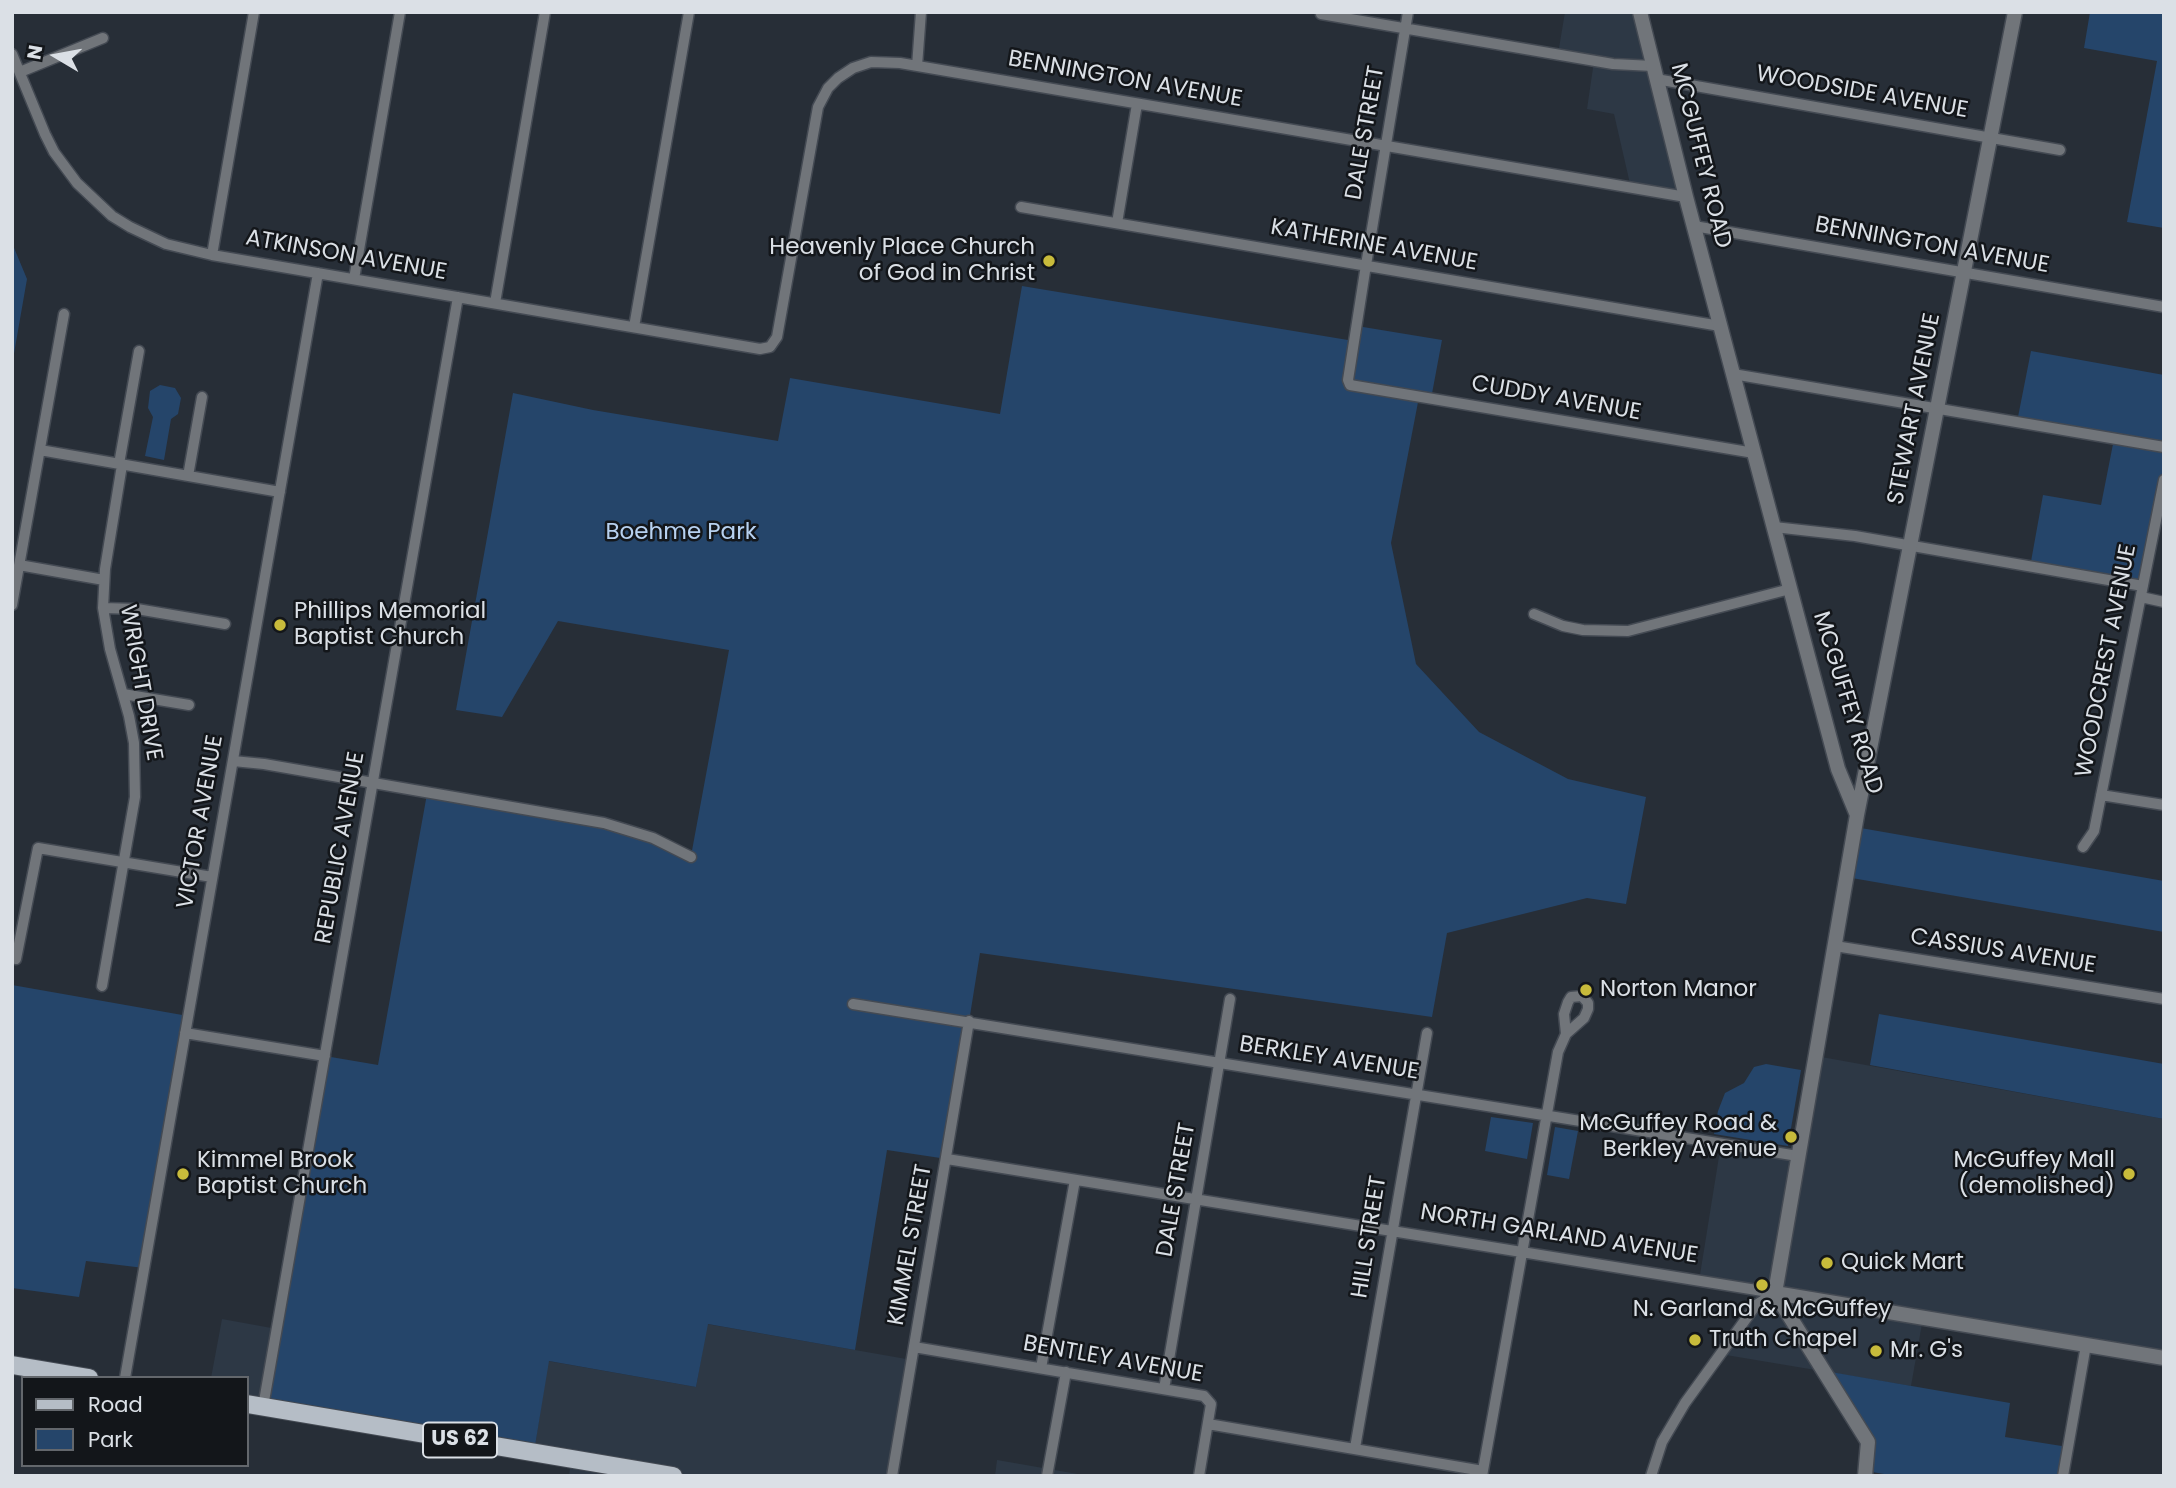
<!DOCTYPE html>
<style>
body{margin:0}
#map{position:relative;width:2176px;height:1488px;overflow:hidden;background:#272e37;font-family:Poppins,sans-serif}
canvas{display:block}
.frame{position:absolute;inset:0;border:14px solid #dbe0e6;pointer-events:none}
.legend{position:absolute;left:21px;top:1376px;width:228px;height:91px;box-sizing:border-box;background:#13161a;border:2px solid #63676c;margin:0;padding:9px 12px;list-style:none;font-size:21px;color:#dbe0e6}
.legend li{display:flex;align-items:center;gap:14px;height:35px}
.legend b{width:35px;border:2px solid #63676c}
.north{position:absolute;left:21px;top:21px;width:70px;height:70px;-webkit-text-stroke:5px #13161a;paint-order:stroke;rotate:280deg;font-size:19px;font-weight:700;line-height:28px;text-align:center;color:#dbe0e6}
.north::after{content:'';display:block;margin:auto;width:24px;height:32px;background:#dbe0e6;clip-path:polygon(50% 0,100% 100%,50% 72%,0 100%)}
</style>
<div id="map">
<canvas width="2176" height="1488"></canvas>
<div class="frame"></div>
<ul class="legend">
<li><b style="height:9px;background:#b5bdc6"></b>Road</li>
<li><b style="height:19px;background:#25456a"></b>Park</li>
</ul>
<div class="north">N</div>
</div>
<script>
const ctx = document.querySelector('canvas').getContext('2d');
ctx.lineJoin = 'round';
function fill(path, color) {
  ctx.fillStyle = color;
  ctx.fill(path, 'evenodd');
}
function poly(rows) {
  const path = new Path2D();
  for (const r of rows) {
    path.moveTo(r[0], r[1]);
    for (let i = 2; i < r.length; i += 2) path.lineTo(r[i], r[i + 1]);
  }
  return path;
}
function trace(path, color, width, dash) {
  ctx.strokeStyle = color;
  ctx.lineWidth = width;
  ctx.lineCap = dash ? 'butt' : 'round';
  ctx.setLineDash(dash || []);
  ctx.stroke(path);
}
function label(font, color, halo, rows, align = 'center') {
  ctx.font = font + ' Poppins,sans-serif';
  ctx.lineWidth = 5;
  ctx.setLineDash([]);
  ctx.textBaseline = 'middle';
  ctx.strokeStyle = halo;
  ctx.fillStyle = color;
  for (const [text, x, y, turn = 0] of rows) {
    ctx.save();
    ctx.translate(x, y);
    ctx.rotate((+turn || 0) * Math.PI / 180);
    ctx.textAlign = isNaN(turn) ? turn : align;
    if (halo) ctx.strokeText(text, 0, 0);
    ctx.fillText(text, 0, 0);
    ctx.restore();
  }
}
fill(poly([
 [1565,12,1640,12,1686,197,1631,188,1614,114,1587,109,1594,61,1558,54],
 [1816,1056,2164,1119,2164,1358,1923,1318,1911,1386,1720,1354,1756,1305,1774,1293,1699,1281,1721,1144,1798,1156],
 [222,1319,277,1329,263,1407,247,1404,247,1378,211,1378],
 [707,1324,912,1360,892,1476,569,1476,571,1459,534,1452,548,1361,696,1387],
 [997,1460,1089,1476,995,1476]
]), '#2d3845');
fill(poly([
 [2090,12,2164,12,2164,228,2127,222,2157,61,2084,48],
 [12,243,27,279,12,365],
 [1022,286,1354,341,1357,326,1442,340,1431,399,1419,397,1391,543,1416,664,1479,732,1568,779,1646,797,1626,904,1587,898,1447,933,1432,1017,980,953,947,1159,887,1150,855,1350,708,1324,696,1387,549,1361,534,1452,263,1407,325,1056,378,1065,427,794,604,823,691,856,729,650,558,621,502,717,456,710,513,393,593,410,778,441,790,378,1000,414],
 [2031,351,2164,375,2164,480,2143,586,2030,567,2043,495,2101,505,2114,439,2017,422],
 [160,385,175,388,181,398,178,414,171,419,164,460,145,456,153,417,148,408,150,391],
 [1855,827,2164,881,2164,932,1846,877],
 [12,985,188,1016,144,1268,86,1261,79,1297,12,1288],
 [1879,1014,2164,1064,2164,1119,1870,1065],
 [1766,1064,1801,1070,1788,1146,1714,1134,1718,1111,1725,1093,1744,1083,1754,1067],
 [1491,1117,1533,1123,1527,1159,1485,1151],
 [1555,1127,1578,1131,1569,1179,1547,1175],
 [1825,1371,2010,1403,2005,1437,2068,1447,2063,1476,1896,1476,1866,1471,1869,1447]
]), '#25456a');
const minor = poly([
 [1408,12,1366,265,1348,380,1350,385,1754,453],
 [1321,14,1613,64,1653,66],
 [12,54,45,134,54,152,77,183,112,216,130,227,166,244,212,255,760,349,770,347,777,337,818,107,828,88,838,78,853,68,871,62,900,63,1686,197],
 [917,66,921,12],
 [20,72,103,38],
 [1656,79,2060,150],
 [1021,207,1720,326],
 [1117,223,1137,104],
 [1694,226,2164,307],
 [212,255,254,12],
 [354,279,400,12],
 [495,303,545,12],
 [634,327,689,12],
 [1733,374,2164,447],
 [40,450,280,492],
 [119,464,139,351],
 [188,476,202,397],
 [1774,527,1855,536,2143,586],
 [19,565,104,580],
 [2141,597,2164,602],
 [12,605,64,314],
 [103,608,137,609,225,624],
 [1534,614,1563,626,1583,630,1628,631,1790,589],
 [123,694,189,705],
 [233,761,264,764,604,823,653,838,691,857],
 [2101,795,2164,805],
 [2083,847,2094,831,2164,480],
 [1835,946,2164,999],
 [16,959,38,848,212,877],
 [102,986,135,797,134,743,129,716,110,649,103,608,105,569,122,465],
 [853,1004,1798,1156],
 [185,1033,325,1056],
 [947,1159,1775,1293],
 [914,1347,1204,1396,1211,1404,1199,1476],
 [1041,1368,1075,1180],
 [125,1378,318,273],
 [1164,1389,1230,999],
 [263,1407,458,297],
 [1208,1424,1483,1471],
 [1355,1448,1427,1033],
 [892,1476,969,1021],
 [1047,1476,1066,1372],
 [1482,1476,1558,1052,1566,1034,1584,1018,1588,1009,1588,1003,1582,996,1571,997,1568,1002,1564,1014,1566,1034],
 [1651,1476,1662,1442,1685,1403,1756,1305,1775,1293],
 [2063,1476,2086,1345]
]);
const tertiary = poly([
 [1640,12,1686,197,1838,769,1857,815],
 [1775,1293,2164,1358],
 [1865,1476,1868,1442,1775,1293,1857,815,2015,12]
]);
const primary = poly([
 [12,1365,89,1378],
 [247,1404,673,1476]
]);
trace(minor, '#444a53', 13);
trace(tertiary, '#444a53', 17);
trace(primary, '#444a53', 20);
trace(minor, '#71757a', 10);
trace(tertiary, '#71757a', 14);
trace(primary, '#b5bdc6', 18);
for (const [x, y, r, color] of [
 [1049,261,7,"#c8bb3b"],
 [280,625,7,"#c8bb3b"],
 [1586,990,7,"#c8bb3b"],
 [1791,1137,7,"#c8bb3b"],
 [183,1174,7,"#c8bb3b"],
 [2129,1174,7,"#c8bb3b"],
 [1827,1263,7,"#c8bb3b"],
 [1762,1285,7,"#c8bb3b"],
 [1695,1340,7,"#c8bb3b"],
 [1876,1351,7,"#c8bb3b"]
]) {
  const dot = new Path2D();
  dot.arc(x, y, r, 0, 2 * Math.PI);
  ctx.fillStyle = color;
  ctx.fill(dot);
  trace(dot, '#13161a', 2.5);
}
for (const [x, y, w] of [
 [460,1440,74]
]) {
  const box = new Path2D();
  box.roundRect(x - w / 2, y - 17.5, w, 35, 5);
  ctx.fillStyle = '#13161a';
  ctx.fill(box);
  trace(box, '#dbe0e6', 2);
}
label('bold 21px', '#dbe0e6', null, [
 ["US 62",460,1440]
]);
label('23px', '#dbe0e6', '#13161a', [
 ["BENNINGTON AVENUE",1125,80,10],
 ["WOODSIDE AVENUE",1862,93,10],
 ["DALE STREET",1366,133,-80],
 ["MCGUFFEY ROAD",1700,156,76],
 ["KATHERINE AVENUE",1374,246,10],
 ["BENNINGTON AVENUE",1932,246,10],
 ["ATKINSON AVENUE",346,256,10],
 ["CUDDY AVENUE",1556,399,10],
 ["STEWART AVENUE",1915,409,-79],
 ["WOODCREST AVENUE",2107,661,-79],
 ["WRIGHT DRIVE",140,683,80],
 ["MCGUFFEY ROAD",1847,703,73],
 ["VICTOR AVENUE",201,822,-80],
 ["REPUBLIC AVENUE",341,848,-80],
 ["CASSIUS AVENUE",2003,952,9],
 ["BERKLEY AVENUE",1329,1059,9],
 ["DALE STREET",1177,1190,-80],
 ["NORTH GARLAND AVENUE",1559,1235,9],
 ["HILL STREET",1370,1237,-81],
 ["KIMMEL STREET",911,1245,-80],
 ["BENTLEY AVENUE",1113,1360,10]
]);
label('23px', '#dbe0e6', '#13161a', [
 ["Heavenly Place Church",1035,248,"right"],
 ["of God in Christ",1035,274,"right"],
 ["Phillips Memorial",294,612],
 ["Baptist Church",294,638],
 ["Norton Manor",1600,990],
 ["McGuffey Road &",1777,1124,"right"],
 ["Berkley Avenue",1777,1150,"right"],
 ["Kimmel Brook",197,1161],
 ["Baptist Church",197,1187],
 ["McGuffey Mall",2115,1161,"right"],
 ["(demolished)",2115,1187,"right"],
 ["Quick Mart",1841,1263],
 ["N. Garland & McGuffey",1762,1310,"center"],
 ["Truth Chapel",1709,1340],
 ["Mr. G's",1890,1351]
], 'left');
label('23px', '#b7d1f0', '#13161a', [
 ["Boehme Park",681,533]
]);
</script>
